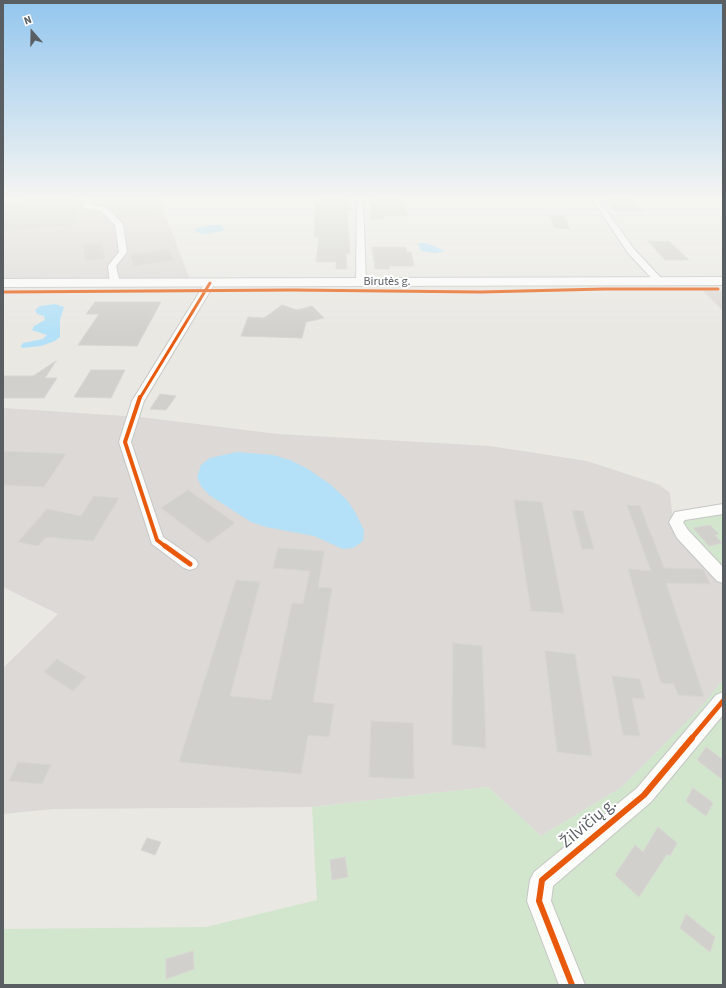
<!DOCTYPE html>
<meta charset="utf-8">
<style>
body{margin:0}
#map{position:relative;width:726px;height:988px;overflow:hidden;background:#e9e8e3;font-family:"Source Sans 3",sans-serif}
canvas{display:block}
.frame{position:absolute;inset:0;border:4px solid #595e62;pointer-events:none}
.north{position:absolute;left:12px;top:12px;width:40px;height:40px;-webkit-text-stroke:3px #fff;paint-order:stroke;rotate:340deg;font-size:11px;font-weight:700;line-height:16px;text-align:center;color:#595e62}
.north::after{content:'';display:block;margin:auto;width:14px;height:18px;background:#595e62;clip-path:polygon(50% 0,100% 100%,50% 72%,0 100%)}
</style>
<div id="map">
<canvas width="726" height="988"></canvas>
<div class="frame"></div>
<div class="north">N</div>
</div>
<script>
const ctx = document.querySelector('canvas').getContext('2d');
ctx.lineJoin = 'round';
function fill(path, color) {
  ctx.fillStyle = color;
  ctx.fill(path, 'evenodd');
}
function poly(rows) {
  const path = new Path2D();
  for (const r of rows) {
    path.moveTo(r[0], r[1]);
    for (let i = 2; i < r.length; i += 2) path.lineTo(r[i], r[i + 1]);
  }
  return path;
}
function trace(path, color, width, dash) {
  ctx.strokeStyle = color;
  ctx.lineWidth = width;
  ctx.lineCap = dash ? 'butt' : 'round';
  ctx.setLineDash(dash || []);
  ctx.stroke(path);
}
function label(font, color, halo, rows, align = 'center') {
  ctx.font = font + ' "Source Sans 3",sans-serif';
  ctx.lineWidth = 4;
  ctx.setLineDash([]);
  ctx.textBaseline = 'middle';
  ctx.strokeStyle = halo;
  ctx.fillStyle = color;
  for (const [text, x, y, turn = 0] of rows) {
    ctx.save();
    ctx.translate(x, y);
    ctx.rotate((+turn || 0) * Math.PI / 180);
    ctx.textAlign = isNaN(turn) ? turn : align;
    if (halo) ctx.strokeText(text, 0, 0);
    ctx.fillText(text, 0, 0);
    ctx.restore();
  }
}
fill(poly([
 [3,196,185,196,159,198,190,280,3,280],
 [703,291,723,291,723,311],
 [3,408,140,417,278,434,490,446,587,461,660,485,670,493,674,530,681,541,723,587,723,680,703,706,622,787,541,836,488,787,312,807,53,809,3,814,3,668,58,614,3,587]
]), '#dcd9d6');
fill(poly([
 [723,505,723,587,681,541,674,530,671,515],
 [723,680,723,985,3,985,3,929,206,927,317,900,312,807,488,787,541,836,622,787,702,706]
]), '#d2e6ce');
fill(poly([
 [212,225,221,225,224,229,223,231,206,234,201,234,193,229],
 [421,243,426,243,445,251,436,253,421,251,418,244],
 [55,304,64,307,60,320,60,337,55,341,41,346,22,348,21,346,23,343,43,339,47,335,32,330,34,326,45,320,44,316,37,314,35,310,40,306],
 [237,452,273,455,290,460,308,469,331,485,347,500,355,512,364,530,363,541,353,548,343,549,314,536,266,527,251,522,209,495,201,486,197,477,201,465,210,458]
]), '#b4e1f7');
const building = poly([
 [22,196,75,196,77,224,3,232,3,206,22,204,22,196],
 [315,196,349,198,352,210,347,210,350,253,346,254,347,269,336,269,336,262,316,262,319,237,314,237,315,196],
 [402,197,408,216,383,216,384,219,370,219,371,198,402,197],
 [603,198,630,198,642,211,615,211,603,198],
 [150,199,154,213,120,218,117,203,150,199],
 [550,216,564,216,570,229,554,228,550,216],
 [648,241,669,241,689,260,665,260,648,241],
 [102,243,105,258,85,261,83,245,102,243],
 [372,247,406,247,407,252,411,252,414,266,389,266,390,269,375,269,372,247],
 [169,249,173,260,134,266,131,255,169,249],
 [95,302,161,302,137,346,78,345,99,314,86,314,95,302],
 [282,305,297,310,312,306,324,318,306,322,302,338,241,336,248,317,264,318,282,305],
 [56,361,45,378,57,378,44,398,3,398,3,376,33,376,56,361],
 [91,370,125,370,111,398,74,397,91,370],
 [160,394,176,396,166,410,150,409,160,394],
 [3,451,66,454,44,487,3,485,3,451],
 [188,490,235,523,208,543,161,508,188,490],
 [94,496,119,498,93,541,46,537,38,546,18,542,47,509,81,516,94,496],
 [514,500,542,502,564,613,531,611,514,500],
 [627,505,640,506,664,568,703,569,710,584,666,583,704,697,678,695,674,684,661,683,628,569,651,571,627,505],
 [572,510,583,511,594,549,582,549,572,510],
 [710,525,719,534,715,535,722,543,709,546,693,528,710,525],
 [278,548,324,551,318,587,332,588,313,702,334,704,329,737,308,735,301,774,179,762,236,580,260,582,230,696,271,700,292,603,303,604,310,571,273,568,278,548],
 [453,643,482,646,486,748,452,745,453,643],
 [545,651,575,654,592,756,557,752,545,651],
 [57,659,86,677,73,691,44,672,57,659],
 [612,676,640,679,645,699,632,698,640,736,623,735,612,676],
 [371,721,413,723,414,779,369,777,371,721],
 [706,747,723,760,723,780,697,760,706,747],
 [18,762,51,765,42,784,9,781,18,762],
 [693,788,713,803,706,816,686,801,693,788],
 [658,827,677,843,670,856,667,854,639,897,615,875,635,845,643,852,658,827],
 [147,838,161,842,155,855,141,850,147,838],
 [345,857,348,877,332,880,330,860,345,857],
 [686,914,715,937,710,952,680,928,686,914],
 [193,951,194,969,166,979,166,959,193,951]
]);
fill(building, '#d1d0cd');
trace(building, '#d8d6d2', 1);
const street = poly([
 [84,196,90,196,91,205,106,207,123,224,127,252,116,266,120,283,118,285,112,285,110,283,108,266,119,252,115,225,101,211,84,208,84,196],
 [357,196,363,196,366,282,361,285,356,282,357,196],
 [590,196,596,196,634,249,662,279,662,283,656,283,628,253,590,196],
 [210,280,215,283,144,401,131,442,163,537,196,560,198,564,196,568,190,570,184,568,152,544,119,442,132,401,205,283,210,280],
 [723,504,723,514,685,520,683,522,688,530,723,567,723,583,717,581,677,538,669,522,675,512,723,504],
 [723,692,723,715,651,802,553,886,551,901,585,985,559,985,527,901,530,880,534,872,637,788,716,695,723,692]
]);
const secondary = poly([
 [723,277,723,285,3,287,3,279,723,277]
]);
trace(street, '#c6c6c5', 2);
trace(secondary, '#c5c5c4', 2);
fill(street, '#fcfcfb');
fill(secondary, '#fcfcfb');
trace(poly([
 [3,292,292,290,481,292,604,289,718,289],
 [140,398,210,283]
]), '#e8590c', 3);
trace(poly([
 [140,397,125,442,157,540,166,547]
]), '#e8590c', 4);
trace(poly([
 [165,546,190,564],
 [691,739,723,701]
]), '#e8590c', 5);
trace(poly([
 [572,985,539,901,542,880,644,795,692,738]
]), '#e8590c', 6);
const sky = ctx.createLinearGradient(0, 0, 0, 334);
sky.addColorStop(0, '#93c6ee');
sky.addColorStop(0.59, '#f5f5f2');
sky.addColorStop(1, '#f5f5f200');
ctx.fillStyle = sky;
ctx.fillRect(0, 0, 726, 334);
label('12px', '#595e62', '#fff', [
 ["Birutės g.",387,282]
]);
label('17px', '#595e62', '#fff', [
 ["Žilvičių g.",589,824,-40]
]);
</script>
